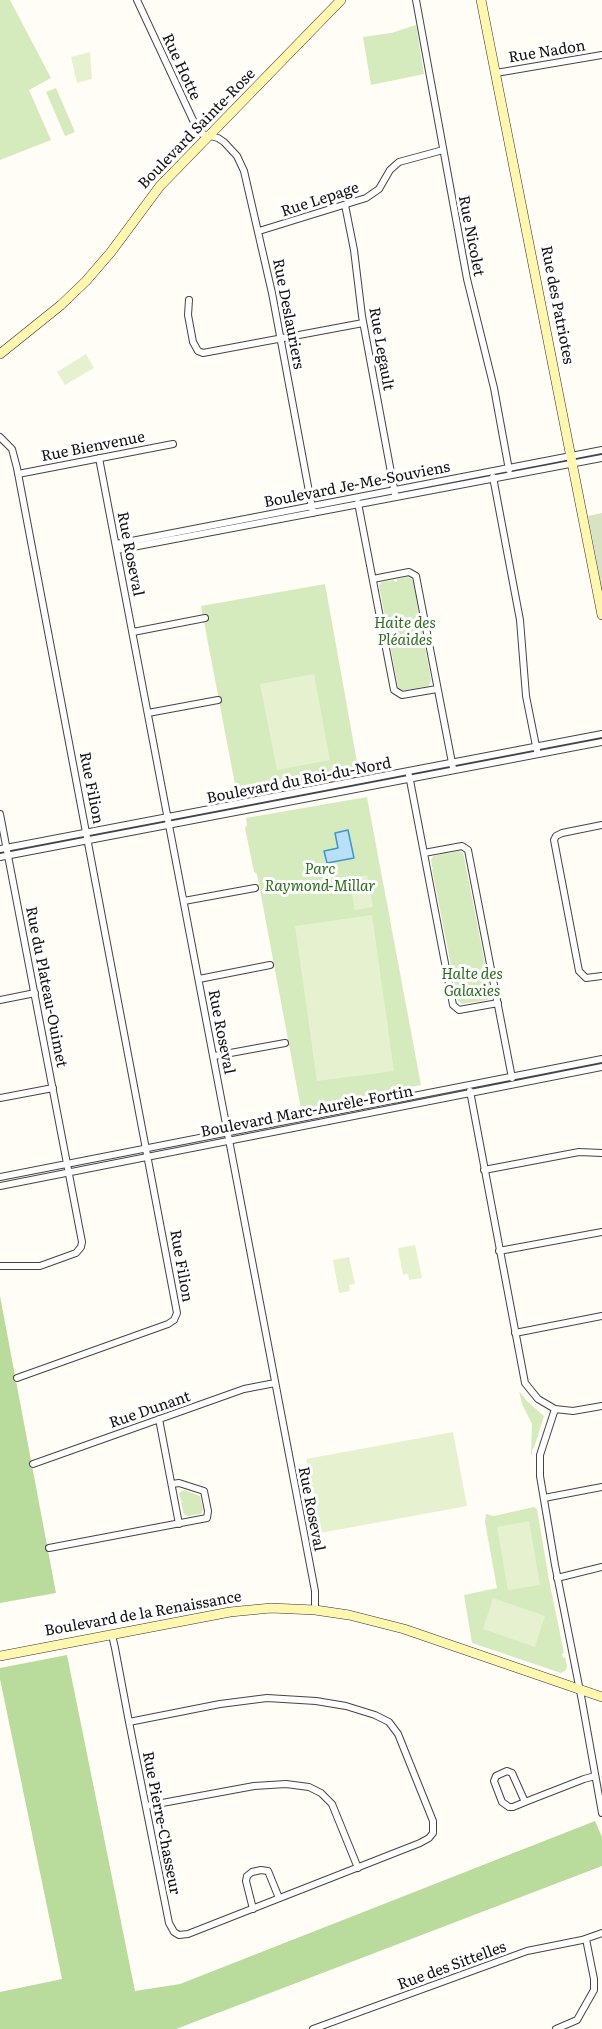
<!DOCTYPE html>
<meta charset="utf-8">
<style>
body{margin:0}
canvas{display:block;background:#fffdf5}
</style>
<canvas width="602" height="2029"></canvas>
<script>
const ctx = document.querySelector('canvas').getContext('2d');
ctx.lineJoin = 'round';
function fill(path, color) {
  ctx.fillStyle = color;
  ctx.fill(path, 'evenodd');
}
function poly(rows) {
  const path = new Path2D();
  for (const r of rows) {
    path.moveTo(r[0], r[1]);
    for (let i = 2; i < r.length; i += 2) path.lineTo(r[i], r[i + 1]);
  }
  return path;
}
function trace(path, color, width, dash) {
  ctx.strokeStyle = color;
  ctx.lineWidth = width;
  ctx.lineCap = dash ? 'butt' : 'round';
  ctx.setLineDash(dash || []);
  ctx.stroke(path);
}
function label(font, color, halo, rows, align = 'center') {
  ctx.font = font + ' Literata,serif';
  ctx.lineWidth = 6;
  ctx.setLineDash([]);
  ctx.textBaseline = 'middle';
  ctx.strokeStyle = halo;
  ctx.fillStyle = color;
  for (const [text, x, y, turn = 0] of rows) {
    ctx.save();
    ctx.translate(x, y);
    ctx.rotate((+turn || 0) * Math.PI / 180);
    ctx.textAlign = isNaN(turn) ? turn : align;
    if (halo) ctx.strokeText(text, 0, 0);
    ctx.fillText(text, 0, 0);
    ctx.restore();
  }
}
fill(poly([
 [0,0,10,0,51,78,29,90,51,140,0,160],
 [416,25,424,74,371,85,363,37,391,33],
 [56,88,75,132,65,136,46,92],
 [407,577,410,578,413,581,431,680,429,686,401,691,398,687,379,585,382,582,394,580,395,582,397,582,397,579],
 [325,584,359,773,237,795,201,606],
 [367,797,421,1085,301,1109,257,874,254,872,245,828,247,825,246,818],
 [459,851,463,853,464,857,491,994,488,1000,462,1004,458,1001,432,869,434,868,432,867,431,860,433,856],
 [519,1391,527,1401,544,1416,534,1448,532,1450,532,1456,531,1454,532,1424,522,1404],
 [184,1490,200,1496,203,1510,201,1514,188,1516,184,1514,181,1503,183,1502,181,1501,179,1493],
 [534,1507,537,1509,549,1580,564,1653,562,1654,563,1658,565,1657,567,1666,566,1670,561,1673,472,1643,464,1595,497,1588,485,1522,486,1514,494,1516]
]), '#d5ebbd');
fill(poly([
 [0,1296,56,1593,0,1603],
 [67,1655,135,1991,180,1984,595,1821,602,1837,602,1866,176,2029,0,2029,0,1992,62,1979,0,1679,0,1668]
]), '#b9dc9c');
fill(poly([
 [602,513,602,588,588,516]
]), '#d9e3c4');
fill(poly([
 [90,52,92,79,77,83,71,57],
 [86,354,94,368,65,385,57,372],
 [314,674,330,760,277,770,260,684],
 [367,875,373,907,355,910,349,879],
 [372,915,394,1071,317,1081,295,926],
 [415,1245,422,1278,409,1280,408,1274,403,1275,398,1248],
 [349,1257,355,1284,349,1285,350,1291,339,1293,333,1260],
 [453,1432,467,1506,320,1533,306,1459],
 [529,1521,540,1585,508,1590,497,1527],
 [493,1598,545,1616,535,1647,483,1629]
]), '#e6f2cf');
const water = poly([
 [348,830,354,858,327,863,324,851,338,848,335,833,348,830]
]);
fill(water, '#b9e0f7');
trace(water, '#3f96cf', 1.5);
const street = poly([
 [137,0,199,133,218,138,224,142,237,156,244,171,272,293,313,513],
 [416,0,467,279,494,388,509,470],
 [496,73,602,55],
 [345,205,354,250,362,316,395,494],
 [259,231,366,198,379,189,390,170,399,162,443,150],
 [189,300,188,315,193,342,198,351,203,353,363,323],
 [0,437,12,449,17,468,177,1313,174,1320,168,1324,17,1378],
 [99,458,315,1591,315,1610],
 [18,474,173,444],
 [493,477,520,620,526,696,537,751],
 [358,503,394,690,402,695,437,689],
 [116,544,602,450],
 [117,550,602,458],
 [373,579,409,572,416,576,453,768],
 [133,632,205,618],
 [148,713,218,700],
 [409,775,453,1005,459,1010,498,1003],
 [0,814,82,1242,81,1247,76,1253,40,1266,0,1266],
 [602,825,562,833,556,836,554,840,579,971,586,978,602,976],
 [0,849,602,734],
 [424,853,462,846,468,850,512,1078],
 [0,857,602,742],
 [184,901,255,888],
 [199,979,270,965],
 [0,1000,35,993],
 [214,1056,285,1043],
 [470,1091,525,1383,538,1399,555,1409,573,1411,602,1406],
 [0,1098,53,1088],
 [484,1170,579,1152,602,1153],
 [0,1177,602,1059],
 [0,1186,602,1067],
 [499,1251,602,1232],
 [515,1333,602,1316],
 [555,1409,540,1455,540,1476,555,1565,582,1701,602,1813],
 [159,1419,179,1524],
 [33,1464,244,1389,275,1383],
 [544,1498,602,1487],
 [49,1548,207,1518,208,1511,204,1491,179,1483,172,1484],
 [557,1578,602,1567],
 [112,1635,115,1648,129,1722,169,1923,174,1932,179,1935,188,1934,420,1843,429,1838,433,1833,433,1821,398,1734,389,1722,375,1715,346,1706,316,1701,267,1698,220,1704,129,1722],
 [525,1802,512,1773,507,1771,496,1776,494,1781,502,1802,509,1807,513,1807,525,1802,584,1779,595,1776],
 [146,1806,254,1786,286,1784,309,1787,321,1793,332,1804,358,1868],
 [253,1909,246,1881,247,1876,252,1872,261,1870,268,1871,279,1898],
 [313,2029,527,1951,582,1940,602,1933],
 [556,2029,577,2020,594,1990,594,1979,586,1939]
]);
const secondary = poly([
 [481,0,602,615],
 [0,354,61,305,86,281,111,252,160,186,341,0],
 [0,1656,230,1612,271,1608,315,1610,349,1615,404,1629,602,1697]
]);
trace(street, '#444', 8);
trace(secondary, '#333', 10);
trace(street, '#fff', 6);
trace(secondary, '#fff6b0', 9);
label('15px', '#111', '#fff', [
 ["Rue Nadon",547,52,-9],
 ["Rue Hotte",181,67,65],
 ["Boulevard Sainte-Rose",197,129,-46],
 ["Rue Lepage",320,200,-18],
 ["Rue Nicolet",471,236,79],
 ["Rue des Patriotes",557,305,79],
 ["Rue Deslauriers",288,314,79],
 ["Rue Legault",381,349,80],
 ["Rue Bienvenue",93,447,-11],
 ["Boulevard Je-Me-Souviens",357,485,-11],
 ["Rue Roseval",130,554,79],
 ["Boulevard du Roi-du-Nord",299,781,-11],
 ["Rue Filion",91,788,79],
 ["Rue du Plateau-Ouimet",46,987,79],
 ["Rue Roseval",221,1032,79],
 ["Boulevard Marc-Aurèle-Fortin",307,1112,-11],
 ["Rue Filion",181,1266,80],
 ["Rue Dunant",150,1410,-19],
 ["Rue Roseval",311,1509,79],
 ["Boulevard de la Renaissance",143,1614,-10],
 ["Rue Pierre-Chasseur",161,1823,79],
 ["Rue des Sittelles",452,1966,-20]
]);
label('italic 15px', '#2f6b1f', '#fff', [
 ["Haite des",405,624],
 ["Pléaides",405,641],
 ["Parc",320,870],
 ["Raymond-Millar",320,887],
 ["Halte des",472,975],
 ["Galaxies",472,992]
]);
</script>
